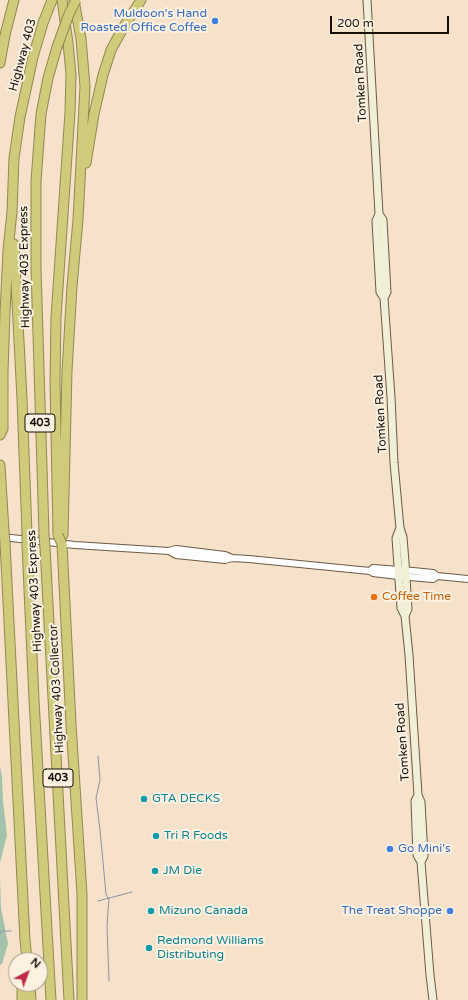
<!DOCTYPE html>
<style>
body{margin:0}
#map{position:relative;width:468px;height:1000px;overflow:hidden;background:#f6e2ca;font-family:"Varela Round",sans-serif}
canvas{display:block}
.north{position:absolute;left:8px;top:952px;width:40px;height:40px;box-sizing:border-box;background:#fdf1e2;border:1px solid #a1978b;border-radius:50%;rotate:41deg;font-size:11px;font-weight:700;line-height:16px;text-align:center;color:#171008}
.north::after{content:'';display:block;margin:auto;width:14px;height:18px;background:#bf2e45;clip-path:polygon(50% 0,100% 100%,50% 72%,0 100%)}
.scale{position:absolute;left:330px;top:16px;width:119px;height:18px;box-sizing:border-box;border:2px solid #171008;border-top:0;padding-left:5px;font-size:12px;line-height:14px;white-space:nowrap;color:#171008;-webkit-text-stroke:3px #fdf1e2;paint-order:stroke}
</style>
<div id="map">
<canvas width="468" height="1000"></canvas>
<div class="north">N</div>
<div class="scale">200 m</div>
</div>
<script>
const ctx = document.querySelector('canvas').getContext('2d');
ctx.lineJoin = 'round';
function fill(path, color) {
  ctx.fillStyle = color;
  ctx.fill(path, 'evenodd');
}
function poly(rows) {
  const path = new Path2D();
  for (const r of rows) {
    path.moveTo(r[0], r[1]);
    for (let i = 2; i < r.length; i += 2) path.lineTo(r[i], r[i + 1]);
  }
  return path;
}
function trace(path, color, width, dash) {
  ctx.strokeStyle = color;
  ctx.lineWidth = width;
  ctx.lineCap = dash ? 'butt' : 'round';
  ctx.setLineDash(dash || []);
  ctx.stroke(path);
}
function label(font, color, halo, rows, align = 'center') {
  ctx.font = font + ' "Varela Round",sans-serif';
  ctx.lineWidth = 4;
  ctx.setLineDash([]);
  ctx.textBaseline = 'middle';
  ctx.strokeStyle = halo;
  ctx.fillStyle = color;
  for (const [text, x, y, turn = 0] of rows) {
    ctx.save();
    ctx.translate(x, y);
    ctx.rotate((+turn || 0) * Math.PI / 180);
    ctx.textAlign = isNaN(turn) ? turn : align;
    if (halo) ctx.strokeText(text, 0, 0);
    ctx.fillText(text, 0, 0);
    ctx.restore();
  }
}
fill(poly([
 [0,766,2,777,3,801,7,835,0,863],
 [0,878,1,908,8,944,2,964,0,965]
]), '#a2c2ac');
trace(poly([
 [98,756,100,780,96,798,100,830,106,894,108,898],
 [109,898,107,926,108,954,109,981],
 [98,901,132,892],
 [0,934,2,931,11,931]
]), '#8794a8', 1);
const tertiary = poly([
 [2,537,75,545,169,551,176,549,225,555,232,558],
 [169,551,176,555,225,560,232,558,249,559,370,571,373,573,398,576,433,579,437,576],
 [370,571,373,568,413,571,433,573,437,576,468,579]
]);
const secondary = poly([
 [367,0,379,214,383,220,387,292,384,298,391,397,394,463,400,528,403,537,405,562,408,609,405,616],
 [379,214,376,221,380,292,384,298],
 [400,528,396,538,401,608,405,616,409,655,418,795,421,802,424,856,421,862,430,975,433,1000],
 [418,795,415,801,417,855,421,862]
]);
const motorway = poly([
 [0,63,5,35,14,0],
 [86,163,94,114,103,75,111,50,123,28,141,0],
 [14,244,22,399,27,533],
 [0,435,3,429,3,372,5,313,8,250,12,212,14,158,20,117,33,57,43,23,52,0],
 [0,465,4,531],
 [44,534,36,268,36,181,41,114,48,78,57,47],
 [58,535,55,382,56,317,70,112,71,74,68,43,62,0],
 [63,535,67,371,72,286,78,220,85,86,81,39,74,0],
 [5,543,25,940,27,960],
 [62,544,71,724,82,894,82,1000],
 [27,545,34,700,51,1000],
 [45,547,69,1000],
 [30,984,31,1000],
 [22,1000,22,984]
]);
trace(tertiary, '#6b5a45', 8);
trace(secondary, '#6b5a45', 9);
trace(motorway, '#8f8a52', 11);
trace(tertiary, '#fff', 6);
trace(secondary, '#f1efd7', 7);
trace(motorway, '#d0cb7a', 9);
const motorwayBridge = poly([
 [57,47,69,14,76,0],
 [4,531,5,543],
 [27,533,27,545],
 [44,534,45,547],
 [58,535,62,544]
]);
trace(motorwayBridge, '#8f8a52', 11, []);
trace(motorwayBridge, '#d0cb7a', 9);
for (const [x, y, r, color] of [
 [215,21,4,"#3f7fe0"],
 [374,597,4,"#e8710a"],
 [144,799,4,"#0f9aa8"],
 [156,836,4,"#0f9aa8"],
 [390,849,4,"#3f7fe0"],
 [155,871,4,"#0f9aa8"],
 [151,911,4,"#0f9aa8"],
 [450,911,4,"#3f7fe0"],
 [149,948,4,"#0f9aa8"]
]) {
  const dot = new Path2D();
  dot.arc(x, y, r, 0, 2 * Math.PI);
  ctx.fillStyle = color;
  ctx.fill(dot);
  trace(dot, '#fdf1e2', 1.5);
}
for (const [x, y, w] of [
 [40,423,30],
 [58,778,30]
]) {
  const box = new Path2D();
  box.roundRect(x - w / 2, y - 9, w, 18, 3);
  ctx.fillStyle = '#fdf1e2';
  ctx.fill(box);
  trace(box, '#171008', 1);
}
label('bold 11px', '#171008', null, [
 ["403",40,423],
 ["403",58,778]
]);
label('12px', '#366cbe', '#fdf1e2', [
 ["Muldoon's Hand",207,14],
 ["Roasted Office Coffee",207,28],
 ["Go Mini's",398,849,"left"],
 ["The Treat Shoppe",442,911]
], 'right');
label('12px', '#171008', '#fdf1e2', [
 ["Highway 403",23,55,-75],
 ["Tomken Road",361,83,-93],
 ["Highway 403 Express",25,267,-91],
 ["Tomken Road",381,414,-93],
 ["Highway 403 Express",35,591,-93],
 ["Highway 403 Collector",57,689,-93],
 ["Tomken Road",403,742,-94]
]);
label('12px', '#c56008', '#fdf1e2', [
 ["Coffee Time",382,597]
], 'left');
label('12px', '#0d838f', '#fdf1e2', [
 ["GTA DECKS",152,799],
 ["Tri R Foods",164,836],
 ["JM Die",163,871],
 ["Mizuno Canada",159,911],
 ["Redmond Williams",157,941],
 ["Distributing",157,955]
], 'left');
</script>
